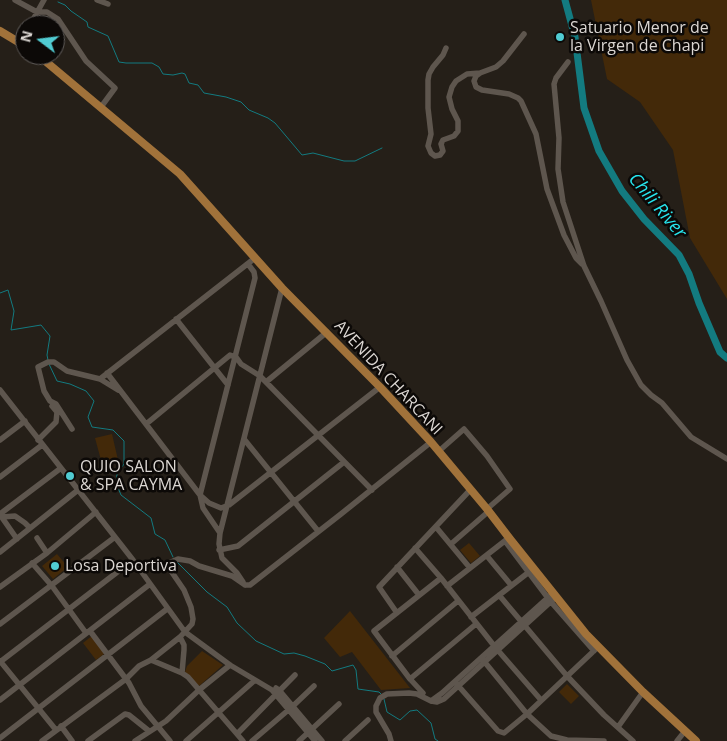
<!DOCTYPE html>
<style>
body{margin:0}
#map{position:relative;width:727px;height:741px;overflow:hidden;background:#251f18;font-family:"Open Sans",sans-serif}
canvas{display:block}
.north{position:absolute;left:15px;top:15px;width:50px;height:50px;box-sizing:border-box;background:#0c0907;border:1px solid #5f5b59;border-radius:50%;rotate:285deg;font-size:14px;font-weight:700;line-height:20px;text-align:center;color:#dcd7d3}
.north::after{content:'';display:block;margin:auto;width:18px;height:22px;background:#51ccd2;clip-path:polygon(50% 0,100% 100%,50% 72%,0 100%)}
</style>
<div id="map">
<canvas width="727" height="741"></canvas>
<div class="north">N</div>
</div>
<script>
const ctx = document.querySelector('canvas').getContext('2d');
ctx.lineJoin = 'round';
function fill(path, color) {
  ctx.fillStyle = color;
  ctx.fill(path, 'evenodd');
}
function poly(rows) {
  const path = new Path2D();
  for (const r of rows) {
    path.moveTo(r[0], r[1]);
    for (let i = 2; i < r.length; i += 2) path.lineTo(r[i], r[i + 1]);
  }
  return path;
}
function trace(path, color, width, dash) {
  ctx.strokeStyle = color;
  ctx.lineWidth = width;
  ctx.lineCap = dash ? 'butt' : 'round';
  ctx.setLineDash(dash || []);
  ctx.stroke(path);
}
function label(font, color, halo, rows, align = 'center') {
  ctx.font = font + ' "Open Sans",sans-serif';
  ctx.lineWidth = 5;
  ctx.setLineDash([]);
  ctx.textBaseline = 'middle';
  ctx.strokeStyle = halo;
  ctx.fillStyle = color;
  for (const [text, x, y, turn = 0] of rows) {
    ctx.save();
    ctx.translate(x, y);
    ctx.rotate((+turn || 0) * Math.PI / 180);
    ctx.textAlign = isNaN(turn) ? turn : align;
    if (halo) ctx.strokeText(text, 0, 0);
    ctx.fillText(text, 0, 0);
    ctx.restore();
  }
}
fill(poly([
 [591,0,727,0,727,299,690,238,673,150,640,102,607,79],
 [112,434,118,460,102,464,95,438],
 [469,543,480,556,471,563,460,550],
 [57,554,68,567,53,579,42,566],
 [350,611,410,688,381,690,352,652,340,657,324,638],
 [93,635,108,651,96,660,83,643],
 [202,651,223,665,199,686,185,672,187,666],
 [567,684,579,696,571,704,559,692]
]), '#432909');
trace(poly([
 [58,2,65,5,71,11,87,22,88,27,108,36,119,62,126,63,152,63,159,67,163,74,173,75,182,73,185,74,189,83,198,85,204,93,226,97,241,102,249,110,268,118,275,123,302,155,313,153,344,161,355,161,382,148],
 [0,293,8,290,14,311,11,330,41,325,50,336,47,355,48,360],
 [49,364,57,381,70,384,86,391,94,401,88,417,92,427,113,430,124,441,124,464,117,474,116,483,121,495,151,518,155,534,165,540,173,557],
 [177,562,207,592,227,607,237,623,256,641,284,654,294,653,305,656,325,664,332,671,353,665,356,670,358,689,379,692,382,695],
 [384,699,387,712,400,720,410,711,417,710,431,723,435,739,438,741]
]), '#137b80', 1);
trace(poly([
 [565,0,575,37,584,108,599,151,622,191,644,219,679,255,689,274,699,303,720,352,727,358]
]), '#137b80', 7);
trace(poly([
 [15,0,37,12,47,12,58,19,86,61,115,88,101,107],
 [97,0,108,4],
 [30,25,44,0],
 [524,34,503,61,496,67,480,73,476,76,474,81,476,87,482,90,509,94,518,98,521,101,536,134,547,189,564,235,576,258,582,264],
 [21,43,25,35],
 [446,48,443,55,433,67,429,74,428,80,428,108,431,134,428,146,431,153,435,156,440,155,443,151,441,144,443,140,454,136,458,131,458,121,452,109,449,97,452,87,456,81,467,74,480,73],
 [568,62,556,78,554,84,559,138,558,169,563,202,584,266,601,301,627,360,641,385,651,395,662,403,691,437,727,459],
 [176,319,228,385],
 [107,373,200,495,209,503,221,508,229,505,380,387],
 [100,379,255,258],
 [266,382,327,332],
 [0,390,133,560,185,632,230,665,272,690,315,741],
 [146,424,230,355,236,357,241,364,260,376,372,490],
 [72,429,56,404,50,401,44,391,38,367,48,362,54,362,67,371,100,379,118,390],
 [244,439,318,531],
 [0,440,25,421],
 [38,440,56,422,57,412,52,406],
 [439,451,464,429,487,456,510,489,487,509],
 [0,477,42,445],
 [0,514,61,468],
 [1,516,17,539],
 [2,517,15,516,25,523,30,528],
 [436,527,470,568],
 [220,533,203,508,200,495,255,278,254,272,248,264],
 [37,538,47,553],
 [505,541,551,602,594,651],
 [451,544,489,511],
 [415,548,441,578,495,647,541,700],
 [219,550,238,546,344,462],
 [0,552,78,490],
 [487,556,511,585],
 [32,563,52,586,86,633],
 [397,567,419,595],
 [441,578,374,631,410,679,476,624],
 [243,582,237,573,222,558,219,544,220,533,282,288],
 [245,585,250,585,341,514,431,442],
 [447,586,506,540],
 [0,587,47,553,96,512],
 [499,595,567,676,604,715,633,741],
 [397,613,379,587,471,489],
 [471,617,529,572],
 [0,624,115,537],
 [90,631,129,683,141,706,170,741],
 [180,637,184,645,184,650,182,673],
 [392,656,458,601],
 [151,660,182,673,188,677,237,734],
 [483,660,527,714,551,736,567,740,604,741],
 [0,661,56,730],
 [0,662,133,560],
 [410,679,423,693],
 [455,682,498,731,504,733,527,714,598,647],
 [276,688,279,690,322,741],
 [0,700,150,584],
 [431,701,442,693,553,593],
 [61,726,72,741],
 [618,727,643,692],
 [0,738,167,609],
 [42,741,126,679,139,666,151,660,180,637,192,624,193,619,191,607,184,590,171,571,169,564,171,562,178,559,190,561,199,566,232,576,245,585],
 [88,741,125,714,129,715,149,731],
 [135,741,166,721,199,690,230,665],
 [186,741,254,681],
 [243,741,237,734,295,675],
 [252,741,293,706,314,686],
 [299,741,339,704],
 [345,741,368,720],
 [391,741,389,734,376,712,376,706,380,698,387,694,409,693,417,694,431,701,437,702,444,699,556,597],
 [677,741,685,731]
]), '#5e564e', 5.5);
trace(poly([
 [0,31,25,46],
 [38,55,180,174,282,288,380,387,431,442,487,509,510,539,586,634,643,692,696,741]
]), '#a1723a', 8);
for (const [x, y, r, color] of [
 [560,37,5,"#51ccd2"],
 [70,476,5,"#51ccd2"],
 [55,566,5,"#51ccd2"]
]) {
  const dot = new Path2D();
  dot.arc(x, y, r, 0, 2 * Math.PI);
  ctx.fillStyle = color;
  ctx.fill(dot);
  trace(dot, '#0c0907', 2);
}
label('16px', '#dcd7d3', '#0c0907', [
 ["Satuario Menor de",570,28],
 ["la Virgen de Chapi",570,46],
 ["QUIO SALON",80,467],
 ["& SPA CAYMA",80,485],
 ["Losa Deportiva",65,566]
], 'left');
label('16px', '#dcd7d3', '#0c0907', [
 ["AVENIDA CHARCANI",388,378,47]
]);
label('italic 18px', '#27e5ee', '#0c0907', [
 ["Chili River",657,206,50]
]);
</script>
